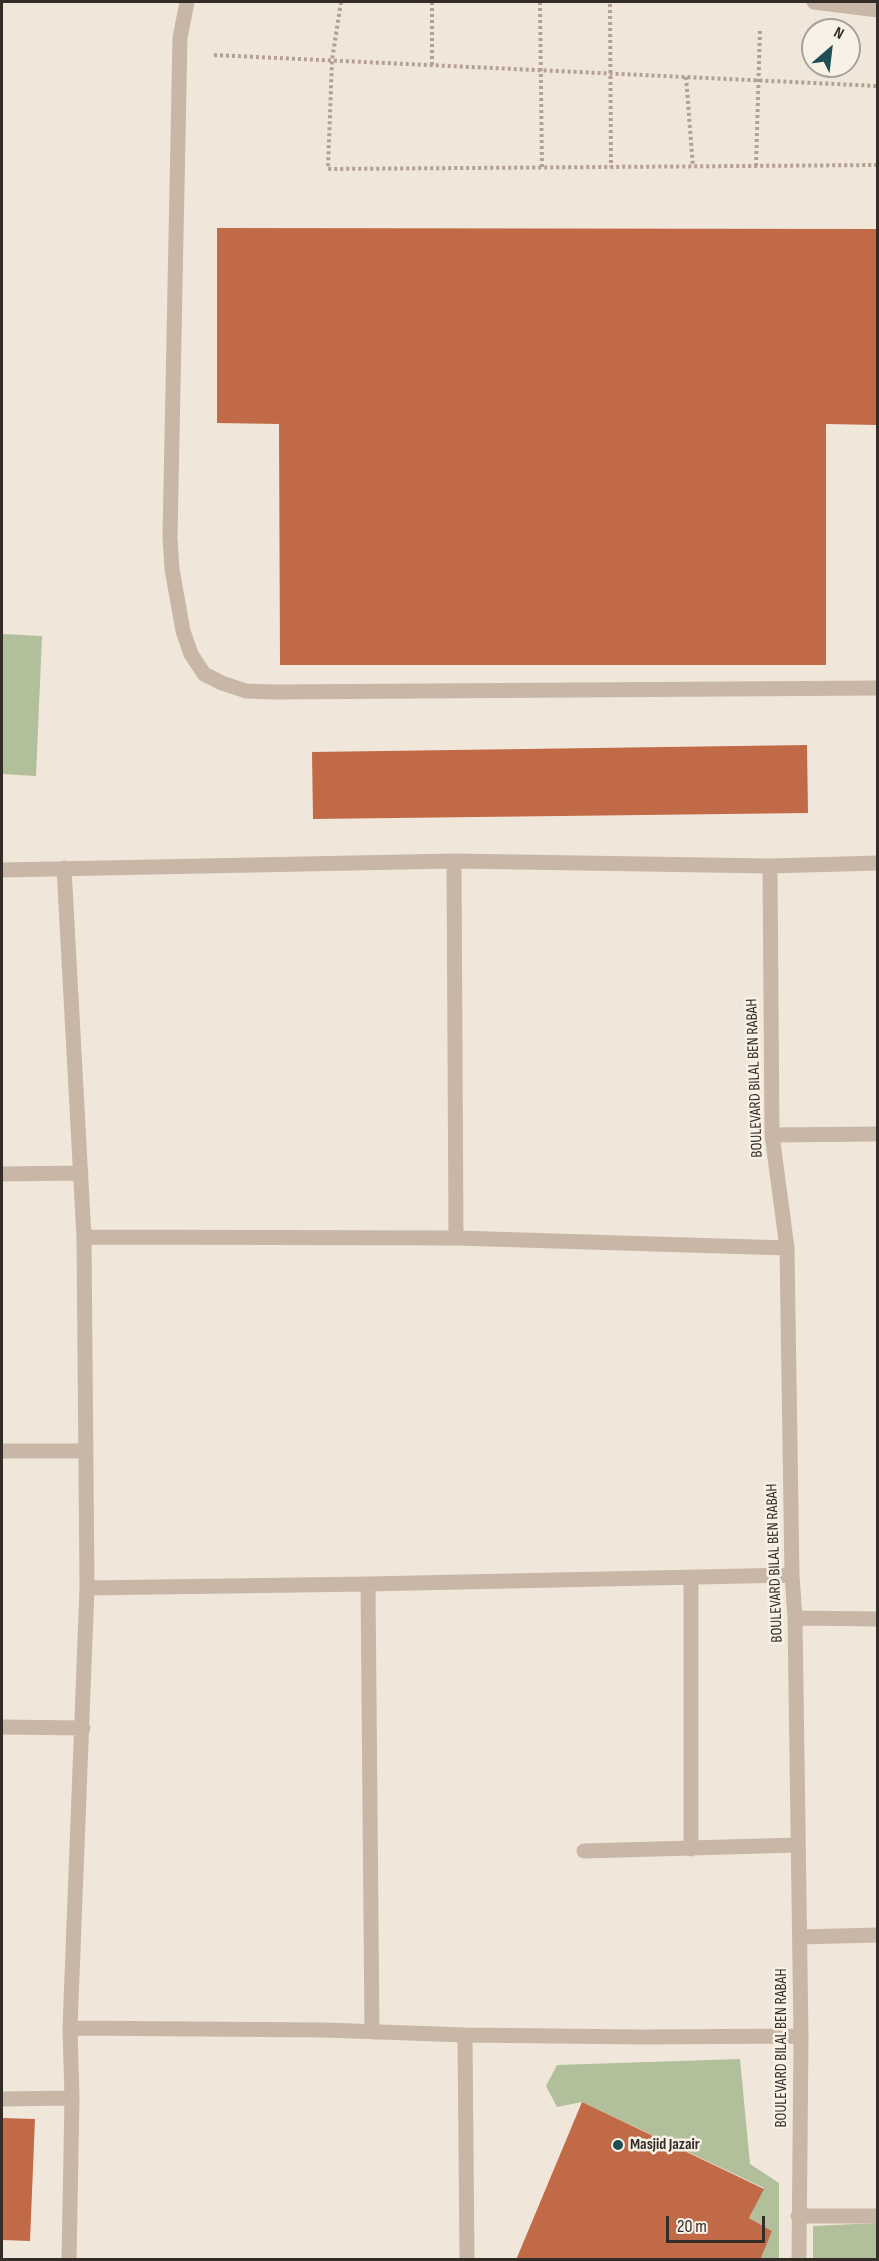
<!DOCTYPE html>
<style>
body{margin:0}
#map{position:relative;width:879px;height:2261px;overflow:hidden;background:#f0e7da;font-family:"Sofia Sans Condensed",sans-serif}
canvas{display:block}
.frame{position:absolute;inset:0;border:3px solid #342c27;pointer-events:none}
.north{position:absolute;left:801px;top:18px;width:60px;height:60px;box-sizing:border-box;background:#f8f1e6;border:2px solid #aaa29a;border-radius:50%;rotate:28deg;font-size:16px;font-weight:700;line-height:24px;text-align:center;color:#342c27}
.north::after{content:'';display:block;margin:auto;width:21px;height:27px;background:#1e4f54;clip-path:polygon(50% 0,100% 100%,50% 72%,0 100%)}
.scale{position:absolute;left:666px;top:2216px;width:99px;height:27px;box-sizing:border-box;border:3px solid #342c27;border-top:0;padding-left:8px;font-size:18px;line-height:21px;white-space:nowrap;color:#342c27;-webkit-text-stroke:4px #f8f1e6;paint-order:stroke}
</style>
<div id="map">
<canvas width="879" height="2261"></canvas>
<div class="frame"></div>
<div class="north">N</div>
<div class="scale">20 m</div>
</div>
<script>
const ctx = document.querySelector('canvas').getContext('2d');
ctx.lineJoin = 'round';
function fill(path, color) {
  ctx.fillStyle = color;
  ctx.fill(path, 'evenodd');
}
function poly(rows) {
  const path = new Path2D();
  for (const r of rows) {
    path.moveTo(r[0], r[1]);
    for (let i = 2; i < r.length; i += 2) path.lineTo(r[i], r[i + 1]);
  }
  return path;
}
function trace(path, color, width, dash) {
  ctx.strokeStyle = color;
  ctx.lineWidth = width;
  ctx.lineCap = dash ? 'butt' : 'round';
  ctx.setLineDash(dash || []);
  ctx.stroke(path);
}
function label(font, color, halo, rows, align = 'center') {
  ctx.font = font + ' "Sofia Sans Condensed",sans-serif';
  ctx.lineWidth = 5;
  ctx.setLineDash([]);
  ctx.textBaseline = 'middle';
  ctx.strokeStyle = halo;
  ctx.fillStyle = color;
  for (const [text, x, y, turn = 0] of rows) {
    ctx.save();
    ctx.translate(x, y);
    ctx.rotate((+turn || 0) * Math.PI / 180);
    ctx.textAlign = isNaN(turn) ? turn : align;
    if (halo) ctx.strokeText(text, 0, 0);
    ctx.fillText(text, 0, 0);
    ctx.restore();
  }
}
fill(poly([
 [2,634,42,636,36,776,2,774],
 [740,2059,750,2164,779,2183,779,2259,759,2259,772,2231,749,2218,764,2188,582,2102,557,2107,546,2086,557,2065],
 [877,2223,877,2259,813,2259,813,2226]
]), '#b1bf9b');
fill(poly([
 [217,228,878,229,878,425,826,424,826,665,280,665,279,424,217,423],
 [807,745,808,813,313,819,312,752],
 [582,2102,764,2189,749,2218,772,2231,760,2260,516,2260],
 [2,2118,35,2119,30,2241,2,2240]
]), '#c16a47');
trace(poly([
 [341,2,332,60,328,169,878,165],
 [540,2,542,168],
 [610,4,611,167],
 [214,55,878,86],
 [432,65,432,2],
 [686,77,693,167],
 [756,166,760,29]
]), '#b4a191', 4, [3, 3]);
trace(poly([
 [187,2,180,38,170,537,172,569,183,631,191,654,204,674,222,683,246,691,273,692,878,688],
 [814,2,878,10],
 [454,861,456,1238],
 [770,866,772,1135,787,1248,792,1575,795,1618,801,2036,799,2260],
 [64,868,84,1237,87,1588,70,2028,72,2098,69,2260],
 [2,870,454,861,770,866,878,863],
 [772,1135,878,1134],
 [2,1174,81,1173],
 [84,1237,456,1238,787,1248],
 [2,1451,85,1451],
 [368,1584,372,2032],
 [87,1588,368,1584,792,1575],
 [795,1618,878,1619],
 [2,1727,83,1728],
 [691,1849,691,1578],
 [584,1851,798,1845],
 [800,1937,878,1935],
 [70,2028,324,2030,465,2035,642,2037,801,2036],
 [465,2035,467,2260],
 [2,2099,72,2098],
 [798,2216,878,2216]
]), '#c8b7a7', 15);
for (const [x, y, r, color] of [
 [618,2145,6,"#1e4f54"]
]) {
  const dot = new Path2D();
  dot.arc(x, y, r, 0, 2 * Math.PI);
  ctx.fillStyle = color;
  ctx.fill(dot);
  trace(dot, '#f8f1e6', 2);
}
label('16px', '#342c27', '#f8f1e6', [
 ["BOULEVARD BILAL BEN RABAH",755,1078,-92],
 ["BOULEVARD BILAL BEN RABAH",775,1563,-92],
 ["BOULEVARD BILAL BEN RABAH",782,2048,-90]
]);
label('bold 16px', '#342c27', '#f8f1e6', [
 ["Masjid Jazair",630,2145]
], 'left');
</script>
